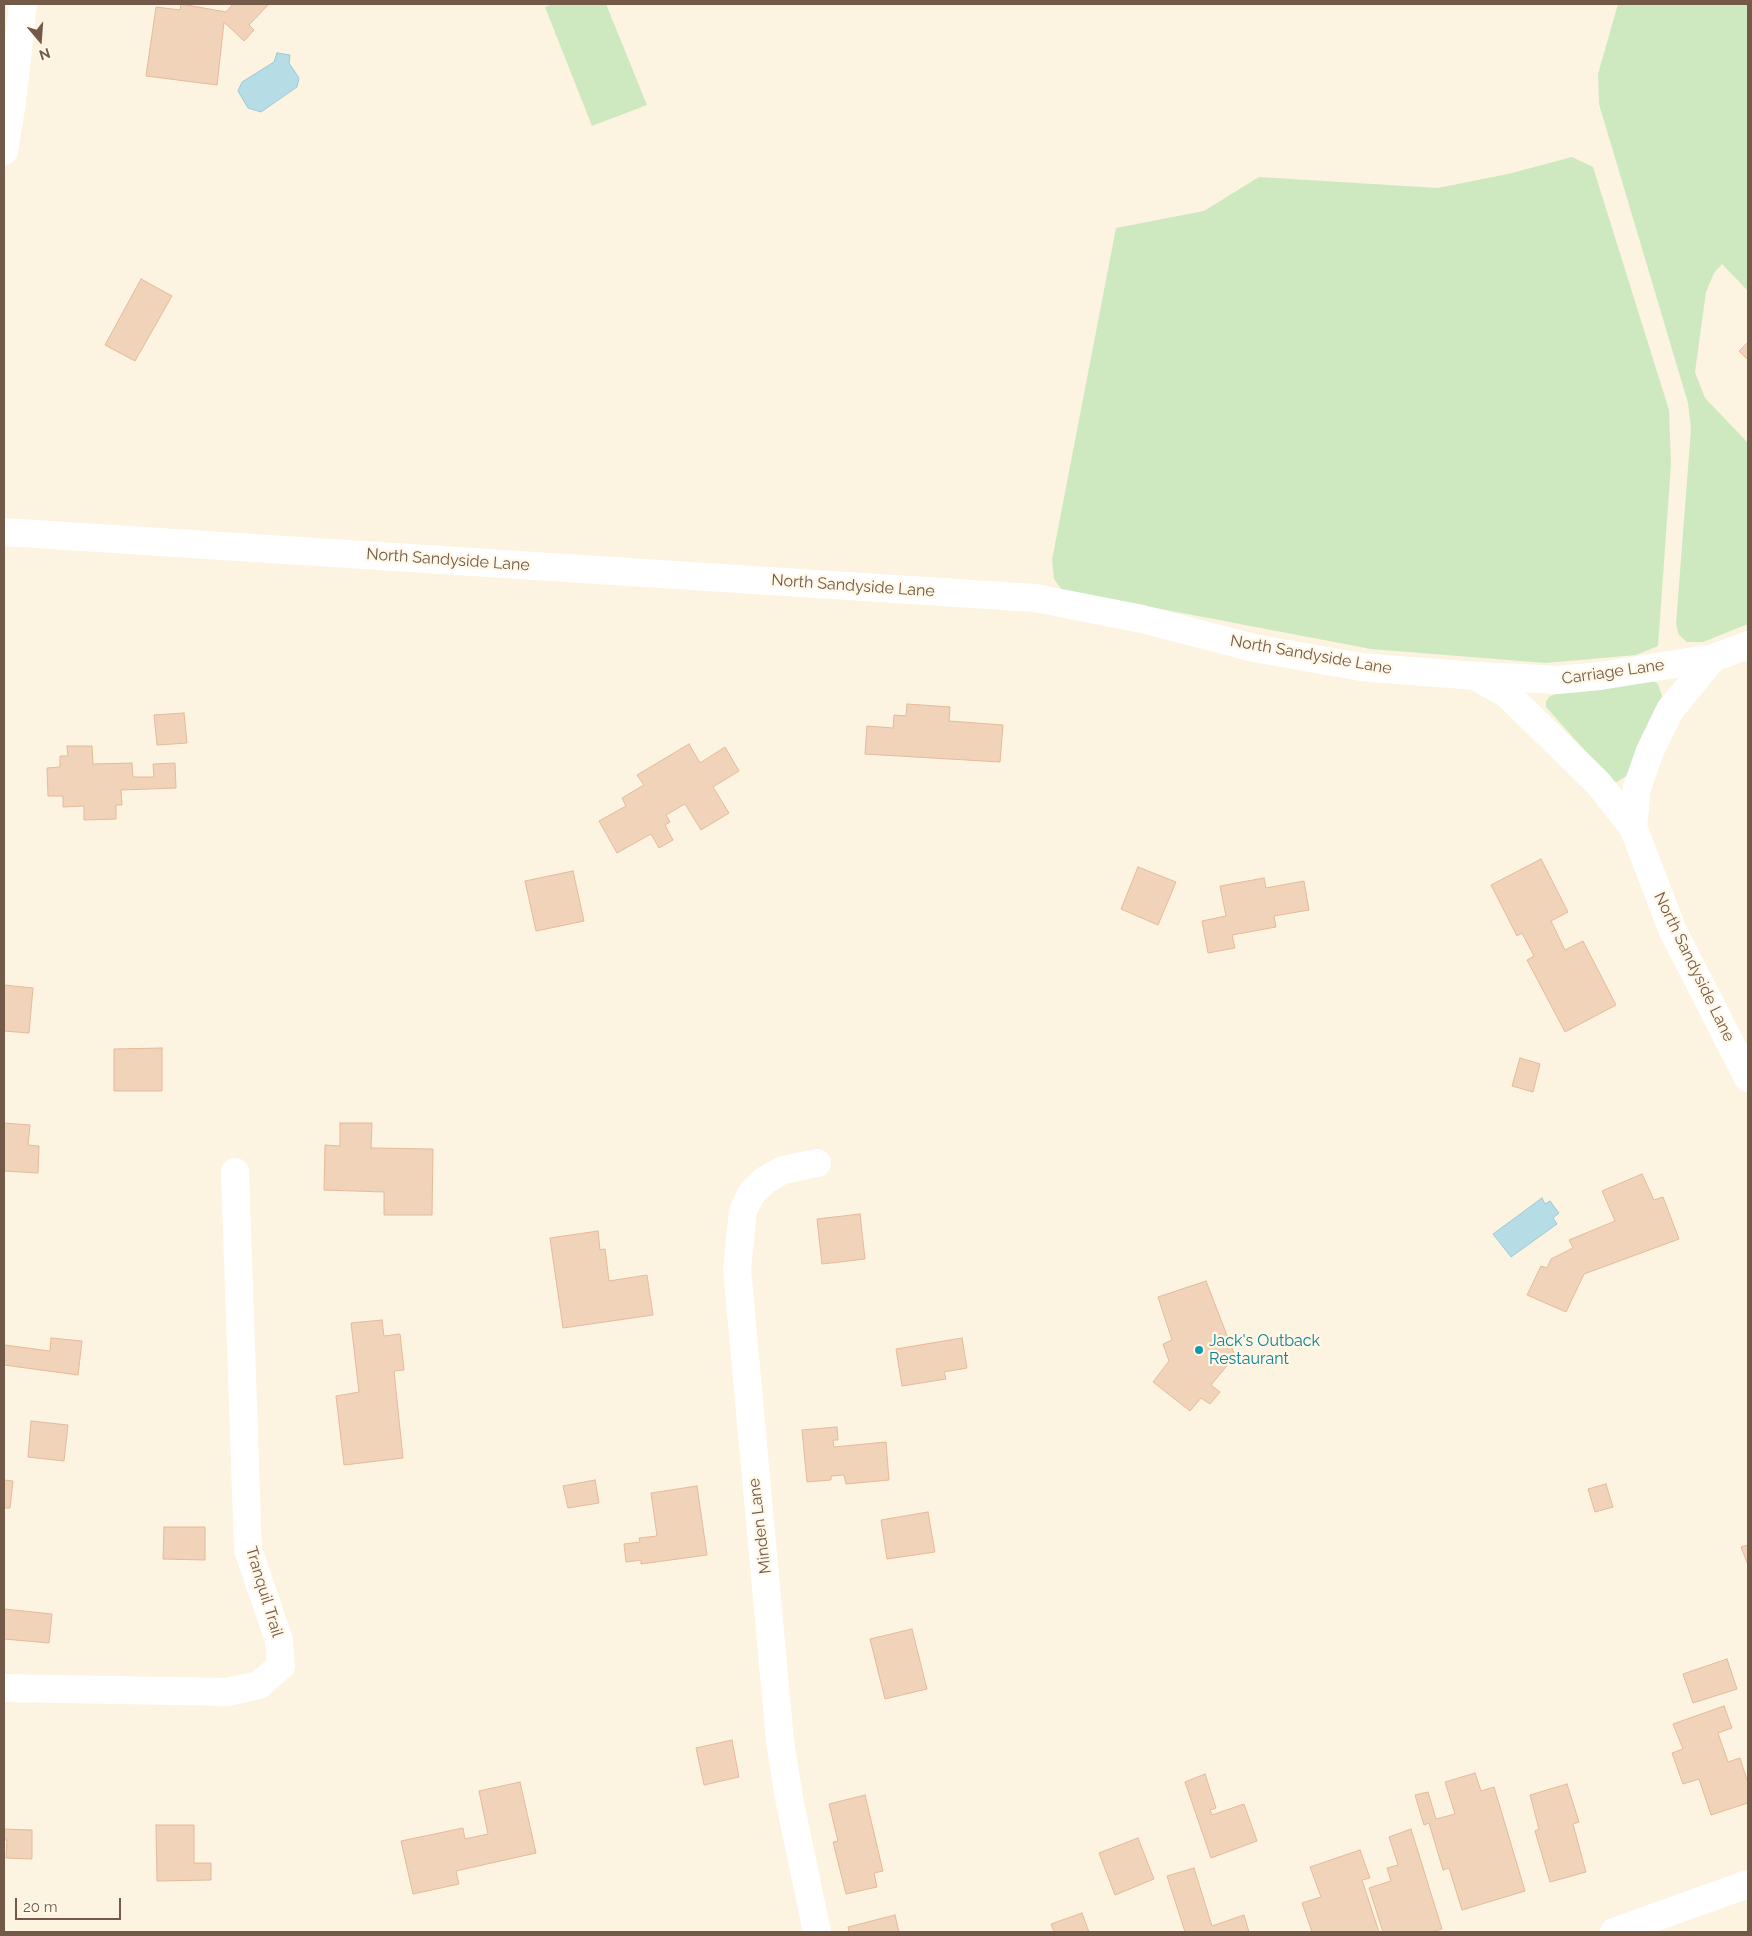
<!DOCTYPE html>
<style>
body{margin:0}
#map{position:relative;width:1752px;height:1936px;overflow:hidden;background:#fcf3e1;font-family:Raleway,sans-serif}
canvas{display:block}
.frame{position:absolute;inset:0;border:5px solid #735a48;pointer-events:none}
.north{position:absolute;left:15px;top:15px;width:50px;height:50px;-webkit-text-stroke:4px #fff7e7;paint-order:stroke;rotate:162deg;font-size:14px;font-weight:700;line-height:20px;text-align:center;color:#735a48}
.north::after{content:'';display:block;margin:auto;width:18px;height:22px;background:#735a48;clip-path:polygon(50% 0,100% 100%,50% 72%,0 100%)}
.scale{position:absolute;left:15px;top:1898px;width:106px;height:22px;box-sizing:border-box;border:2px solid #735a48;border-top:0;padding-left:6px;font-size:15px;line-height:18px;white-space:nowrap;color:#735a48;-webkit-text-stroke:4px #fff7e7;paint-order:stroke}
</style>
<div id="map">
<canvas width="1752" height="1936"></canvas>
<div class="frame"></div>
<div class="north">N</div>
<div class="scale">20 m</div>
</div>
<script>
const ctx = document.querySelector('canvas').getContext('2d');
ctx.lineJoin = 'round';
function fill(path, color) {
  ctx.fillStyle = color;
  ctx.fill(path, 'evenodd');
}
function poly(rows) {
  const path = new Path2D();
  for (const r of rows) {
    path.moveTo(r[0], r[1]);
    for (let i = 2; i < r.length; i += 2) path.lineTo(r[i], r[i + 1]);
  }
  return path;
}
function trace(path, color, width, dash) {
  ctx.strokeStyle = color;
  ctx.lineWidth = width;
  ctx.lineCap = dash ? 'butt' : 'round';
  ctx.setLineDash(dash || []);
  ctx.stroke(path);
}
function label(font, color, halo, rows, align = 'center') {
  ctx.font = font + ' Raleway,sans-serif';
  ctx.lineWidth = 4.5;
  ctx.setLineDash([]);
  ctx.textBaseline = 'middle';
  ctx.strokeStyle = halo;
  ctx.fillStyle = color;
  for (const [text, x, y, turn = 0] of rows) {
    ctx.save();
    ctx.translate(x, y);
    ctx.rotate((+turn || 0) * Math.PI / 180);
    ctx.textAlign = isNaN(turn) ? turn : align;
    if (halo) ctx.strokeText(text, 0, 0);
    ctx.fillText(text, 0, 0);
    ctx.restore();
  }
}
fill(poly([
 [553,4,606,4,647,105,592,126,545,7],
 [1618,4,1748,4,1748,291,1722,264,1714,273,1706,292,1695,372,1705,398,1748,443,1748,624,1703,642,1687,642,1679,635,1676,624,1691,429,1688,403,1599,104,1598,74],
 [1572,157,1593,167,1669,410,1671,464,1658,646,1636,655,1546,663,1371,649,1062,590,1054,579,1052,560,1116,228,1204,211,1259,177,1438,188,1508,174],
 [1652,680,1658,684,1662,696,1628,775,1617,782,1612,781,1546,707,1546,701,1550,696,1557,694]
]), '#cee9c0');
const water = poly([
 [277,53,290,55,289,63,299,78,297,87,261,112,248,108,238,91,242,82,274,62,277,53],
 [1542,1198,1545,1204,1550,1201,1559,1213,1553,1218,1557,1224,1511,1257,1493,1234,1542,1198]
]);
fill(water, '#b6dce5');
trace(water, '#9ccad7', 1);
const building = poly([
 [181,4,226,12,233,4,269,4,249,25,254,30,244,41,224,22,217,85,146,76,156,7,180,10,181,4],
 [141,279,172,296,135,361,105,345,141,279],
 [1748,342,1748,360,1739,351,1748,342],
 [907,704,950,707,949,721,1003,725,1000,762,865,754,867,726,893,728,894,715,906,716,907,704],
 [184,713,187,743,157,745,154,715,184,713],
 [689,744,700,763,725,747,739,771,713,787,729,813,701,830,685,804,666,815,670,822,665,825,673,840,659,848,651,834,617,853,599,821,626,806,622,798,644,785,637,775,689,744],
 [67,746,92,746,93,764,132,763,133,777,154,777,153,764,175,763,176,788,121,790,122,805,116,805,116,819,84,820,84,806,63,807,63,796,48,796,47,768,60,767,60,756,68,756,67,746],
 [1541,859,1568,912,1551,921,1565,950,1583,941,1616,1005,1565,1032,1527,960,1534,956,1522,933,1517,936,1491,885,1541,859],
 [1138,867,1176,882,1158,925,1121,909,1138,867],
 [573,871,584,921,536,931,525,881,573,871],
 [1264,878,1266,888,1304,881,1309,910,1274,916,1276,927,1232,935,1235,948,1208,953,1202,921,1226,916,1220,886,1264,878],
 [4,985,33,988,29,1033,4,1031,4,985],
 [162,1048,162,1091,114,1091,114,1049,162,1048],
 [1520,1058,1540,1064,1533,1092,1512,1086,1520,1058],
 [4,1123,30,1125,28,1145,39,1146,38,1173,4,1171,4,1123],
 [340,1123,372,1123,371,1148,433,1149,432,1215,384,1215,384,1192,324,1190,325,1145,340,1146,340,1123],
 [1642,1174,1654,1200,1663,1197,1679,1239,1584,1274,1566,1312,1527,1295,1541,1266,1547,1268,1551,1259,1573,1248,1569,1240,1615,1221,1602,1191,1642,1174],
 [860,1214,865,1259,822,1264,817,1219,860,1214],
 [598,1231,600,1250,605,1249,609,1281,647,1275,653,1315,563,1328,550,1238,598,1231],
 [1206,1281,1235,1356,1211,1385,1220,1392,1210,1404,1201,1398,1190,1411,1153,1382,1169,1361,1163,1344,1172,1340,1158,1297,1206,1281],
 [382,1320,384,1336,400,1334,404,1370,394,1371,403,1458,344,1465,336,1396,359,1392,351,1323,382,1320],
 [51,1338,82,1341,78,1375,4,1365,4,1345,50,1351,51,1338],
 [962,1338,967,1368,944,1372,946,1379,902,1386,896,1349,962,1338],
 [31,1421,68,1425,64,1461,28,1457,31,1421],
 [837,1427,838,1440,833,1440,834,1447,886,1442,889,1480,846,1484,844,1475,831,1476,831,1480,807,1482,802,1430,837,1427],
 [4,1480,13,1481,10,1508,4,1508,4,1480],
 [595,1480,599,1503,568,1508,563,1486,595,1480],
 [1606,1484,1613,1507,1595,1512,1588,1489,1606,1484],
 [697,1486,707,1555,641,1564,641,1560,626,1562,624,1544,640,1542,639,1538,657,1536,651,1493,697,1486],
 [928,1512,935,1552,887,1559,881,1520,928,1512],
 [164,1527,205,1527,205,1560,163,1559,164,1527],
 [1748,1545,1748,1565,1741,1547,1748,1545],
 [4,1609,52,1614,49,1643,4,1639,4,1609],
 [912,1629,927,1689,885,1699,870,1639,912,1629],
 [1727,1659,1737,1689,1693,1703,1683,1674,1727,1659],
 [1724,1706,1732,1728,1718,1733,1728,1762,1740,1758,1748,1783,1748,1803,1711,1815,1699,1779,1683,1784,1672,1753,1683,1749,1673,1724,1724,1706],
 [732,1740,739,1777,704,1785,696,1748,732,1740],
 [1475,1773,1481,1791,1494,1787,1525,1891,1462,1910,1449,1868,1443,1870,1429,1823,1424,1825,1415,1795,1428,1792,1436,1819,1455,1814,1445,1782,1475,1773],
 [1205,1774,1216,1808,1210,1810,1212,1815,1244,1804,1257,1841,1211,1858,1185,1782,1205,1774],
 [520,1782,536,1853,456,1871,459,1884,413,1894,401,1841,463,1828,465,1839,488,1834,479,1791,520,1782],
 [1567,1784,1579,1822,1573,1824,1586,1872,1550,1882,1535,1831,1539,1829,1530,1795,1567,1784],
 [865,1795,883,1871,874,1873,877,1887,846,1894,833,1842,838,1841,829,1804,865,1795],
 [156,1825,194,1825,194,1863,211,1863,211,1880,157,1881,156,1825],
 [4,1829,32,1830,32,1859,6,1858,7,1840,4,1840,4,1829],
 [1411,1829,1442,1929,1431,1932,1383,1932,1369,1888,1391,1881,1387,1868,1398,1865,1389,1837,1411,1829],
 [1138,1838,1154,1879,1115,1895,1099,1853,1138,1838],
 [1360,1850,1370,1878,1362,1880,1379,1932,1312,1932,1302,1903,1321,1897,1310,1867,1360,1850],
 [1194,1868,1212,1926,1244,1915,1249,1932,1185,1932,1167,1876,1194,1868],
 [1082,1913,1089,1932,1054,1932,1051,1924,1082,1913],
 [895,1915,899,1932,849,1932,848,1927,895,1915]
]);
fill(building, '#f1d3b9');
trace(building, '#e4ba99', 1);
trace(poly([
 [4,151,12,103,23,4],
 [4,532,1035,598,1142,619,1254,648,1361,667,1475,676,1507,694,1598,783,1633,827,1672,929,1748,1078],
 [1481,676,1558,680,1600,676,1713,658,1748,645],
 [1633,827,1637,788,1650,751,1670,710,1713,658],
 [4,1688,227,1692,259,1685,281,1666,279,1640,248,1550,235,1172],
 [817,1932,789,1798,780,1741,737,1269,743,1211,751,1194,765,1180,783,1170,817,1163]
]), '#fff', 28);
trace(poly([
 [1614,1932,1748,1884]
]), '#fff', 28);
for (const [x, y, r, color] of [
 [1199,1350,5,"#0f9aa8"]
]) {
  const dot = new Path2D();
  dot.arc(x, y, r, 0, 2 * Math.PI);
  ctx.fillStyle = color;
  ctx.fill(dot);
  trace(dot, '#fff7e7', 2);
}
label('16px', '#735a48', '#fff7e7', [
 ["North Sandyside Lane",448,560,4],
 ["North Sandyside Lane",853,586,4],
 ["North Sandyside Lane",1311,655,10],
 ["Carriage Lane",1613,672,-8],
 ["North Sandyside Lane",1694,967,64],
 ["Minden Lane",760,1526,-97],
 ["Tranquil Trail",264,1592,73]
]);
label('16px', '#0d838f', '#fff7e7', [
 ["Jack's Outback",1209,1341],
 ["Restaurant",1209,1359]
], 'left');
</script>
